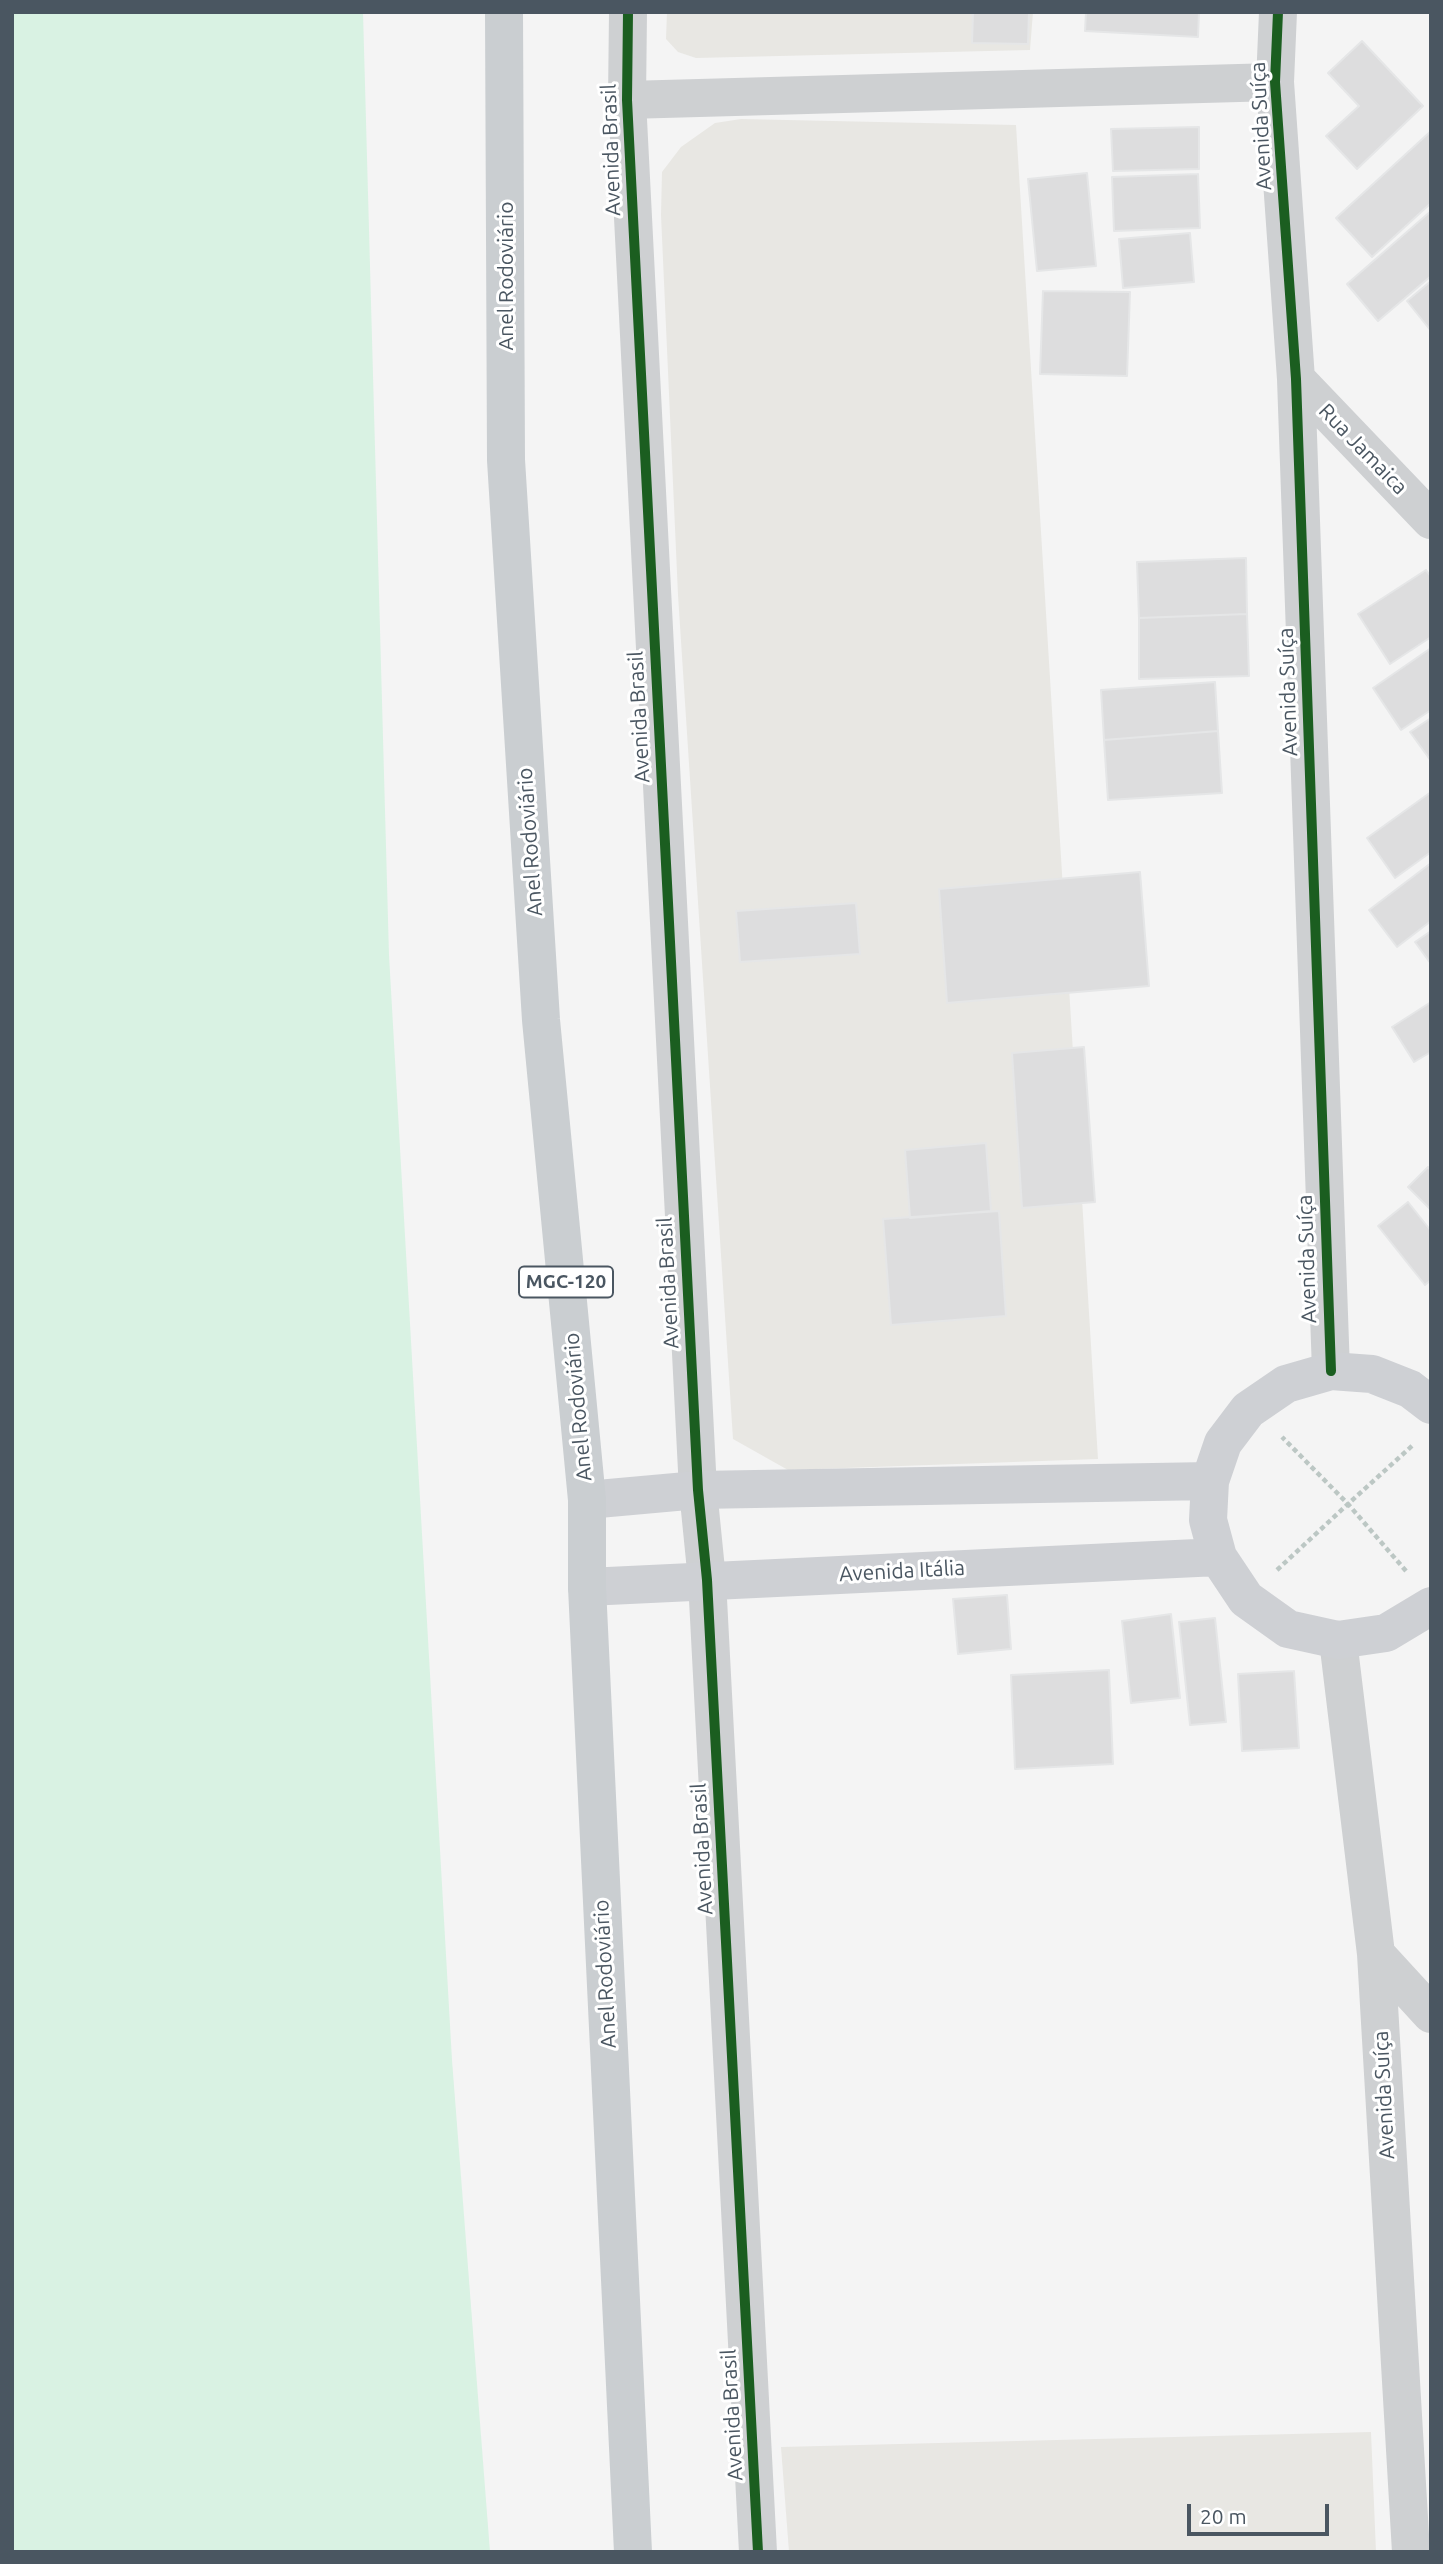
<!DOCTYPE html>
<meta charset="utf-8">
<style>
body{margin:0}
#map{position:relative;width:1443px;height:2564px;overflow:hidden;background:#f4f4f4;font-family:Ubuntu,sans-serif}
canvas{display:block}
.frame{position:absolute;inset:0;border:14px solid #4a5661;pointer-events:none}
.scale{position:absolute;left:1187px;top:2504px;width:142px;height:32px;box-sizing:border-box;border:4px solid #4a5661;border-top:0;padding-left:9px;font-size:21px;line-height:24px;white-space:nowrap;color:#4a5661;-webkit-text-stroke:5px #fff;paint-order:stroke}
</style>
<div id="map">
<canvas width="1443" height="2564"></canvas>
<div class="frame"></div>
<div class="scale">20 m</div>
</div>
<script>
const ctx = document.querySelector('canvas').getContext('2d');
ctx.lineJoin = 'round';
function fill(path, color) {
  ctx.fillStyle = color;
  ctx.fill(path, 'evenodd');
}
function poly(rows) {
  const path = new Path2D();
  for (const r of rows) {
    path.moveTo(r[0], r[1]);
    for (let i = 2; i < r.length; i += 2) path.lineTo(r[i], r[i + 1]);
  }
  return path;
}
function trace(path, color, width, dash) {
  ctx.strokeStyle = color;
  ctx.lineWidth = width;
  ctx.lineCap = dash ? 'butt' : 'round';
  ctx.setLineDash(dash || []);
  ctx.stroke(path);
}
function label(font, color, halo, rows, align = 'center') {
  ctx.font = font + ' Ubuntu,sans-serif';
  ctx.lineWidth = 6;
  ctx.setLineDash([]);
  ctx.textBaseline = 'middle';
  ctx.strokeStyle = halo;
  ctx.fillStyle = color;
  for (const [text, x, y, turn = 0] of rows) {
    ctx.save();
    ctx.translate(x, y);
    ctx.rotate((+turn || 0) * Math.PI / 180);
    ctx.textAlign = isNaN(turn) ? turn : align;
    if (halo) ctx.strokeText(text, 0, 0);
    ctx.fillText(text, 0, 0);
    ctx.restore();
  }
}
fill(poly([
 [667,12,1033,12,1030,50,696,58,678,52,666,39],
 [741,119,1016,125,1098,1459,788,1470,733,1439,678,595,661,215,662,172,681,147,715,123],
 [1371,2432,1376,2552,789,2552,781,2447]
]), '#e8e7e3');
fill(poly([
 [12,12,363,12,389,955,452,2060,490,2552,12,2552]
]), '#d9f2e3');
const building = poly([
 [973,12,1029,12,1028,44,972,43,973,12],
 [1086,12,1199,12,1198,37,1085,31,1086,12],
 [1362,41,1423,106,1357,169,1326,136,1359,106,1328,73,1362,41],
 [1199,127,1199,169,1113,171,1111,129,1199,127],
 [1431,131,1431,203,1372,257,1336,218,1431,131],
 [1087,173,1096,266,1037,271,1028,179,1087,173],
 [1198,174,1200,228,1114,231,1112,177,1198,174],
 [1431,211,1431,276,1378,321,1347,284,1431,211],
 [1190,233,1194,282,1123,288,1119,239,1190,233],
 [1431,281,1431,331,1407,301,1431,281],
 [1043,291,1130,292,1127,376,1040,374,1043,291],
 [1246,558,1247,614,1139,618,1137,562,1246,558],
 [1426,570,1431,577,1431,637,1390,664,1358,614,1426,570],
 [1247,614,1249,676,1139,679,1139,618,1247,614],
 [1431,648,1431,710,1401,730,1373,688,1431,648],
 [1215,682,1218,731,1104,740,1101,690,1215,682],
 [1431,718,1431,761,1410,732,1431,718],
 [1218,731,1222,793,1108,800,1104,740,1218,731],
 [1431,792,1431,852,1395,878,1367,838,1431,792],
 [1431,863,1431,921,1397,947,1369,910,1431,863],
 [1140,872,1149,986,947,1003,939,889,1140,872],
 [856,903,860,954,740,962,736,911,856,903],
 [1431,931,1431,964,1415,942,1431,931],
 [1431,1002,1431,1052,1414,1062,1392,1027,1431,1002],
 [1084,1047,1095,1202,1022,1208,1012,1053,1084,1047],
 [986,1143,991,1211,910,1218,905,1150,986,1143],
 [1428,1167,1431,1171,1431,1210,1408,1187,1428,1167],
 [1408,1202,1431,1231,1431,1280,1425,1285,1378,1226,1408,1202],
 [999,1211,1006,1316,891,1325,883,1219,999,1211],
 [1007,1595,1011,1649,958,1654,953,1599,1007,1595],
 [1171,1614,1180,1698,1131,1703,1122,1621,1171,1614],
 [1215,1618,1226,1722,1190,1725,1179,1622,1215,1618],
 [1109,1670,1113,1764,1015,1769,1011,1675,1109,1670],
 [1294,1671,1299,1748,1242,1751,1238,1674,1294,1671]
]);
fill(building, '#ddddde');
trace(building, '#e5e6e7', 2);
trace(poly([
 [1277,1570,1348,1504,1282,1437],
 [1406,1571,1348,1504,1413,1445]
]), '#bcc7c4', 4.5, [5, 3.5]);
trace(poly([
 [628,12,627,100,698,1490,707,1580,758,2552],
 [1278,12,1275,82,1296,379,1331,1371],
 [627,100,1275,82],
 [1296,379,1431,520],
 [1338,1640,1376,1954,1411,2552],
 [1376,1954,1431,2014]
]), '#ced0d2', 38);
trace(poly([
 [1431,1405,1410,1389,1372,1374,1331,1371,1286,1384,1248,1410,1223,1443,1210,1481,1208,1520,1218,1557,1246,1599,1288,1629,1338,1640,1386,1633,1431,1606],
 [587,1500,698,1490,1210,1481],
 [587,1587,1218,1557]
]), '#ced0d4', 38);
trace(poly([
 [504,12,506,460,541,1020,587,1500,587,1587,633,2552]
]), '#caced1', 38);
trace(poly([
 [628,12,627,100,698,1490,707,1580,758,2552],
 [1278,12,1275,82,1296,379,1331,1371]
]), '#1b5e20', 10);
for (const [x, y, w] of [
 [566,1282,94]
]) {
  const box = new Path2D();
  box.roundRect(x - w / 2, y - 15.5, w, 31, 5);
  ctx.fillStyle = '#fff';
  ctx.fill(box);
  trace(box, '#4a5661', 2);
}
label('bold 19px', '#4a5661', null, [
 ["MGC-120",566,1282]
]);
label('21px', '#4a5661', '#fff', [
 ["Avenida Suíça",1261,126,-93],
 ["Avenida Brasil",611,150,-92],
 ["Anel Rodoviário",506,276,-90],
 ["Rua Jamaica",1363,449,46],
 ["Avenida Suíça",1288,692,-92],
 ["Avenida Brasil",639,717,-93],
 ["Anel Rodoviário",530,842,-94],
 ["Avenida Suíça",1307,1259,-92],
 ["Avenida Brasil",668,1283,-93],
 ["Anel Rodoviário",578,1407,-95],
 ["Avenida Itália",902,1571,-3],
 ["Avenida Brasil",702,1849,-93],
 ["Anel Rodoviário",605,1974,-93],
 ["Avenida Suíça",1384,2095,-93],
 ["Avenida Brasil",732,2415,-93]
]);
</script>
